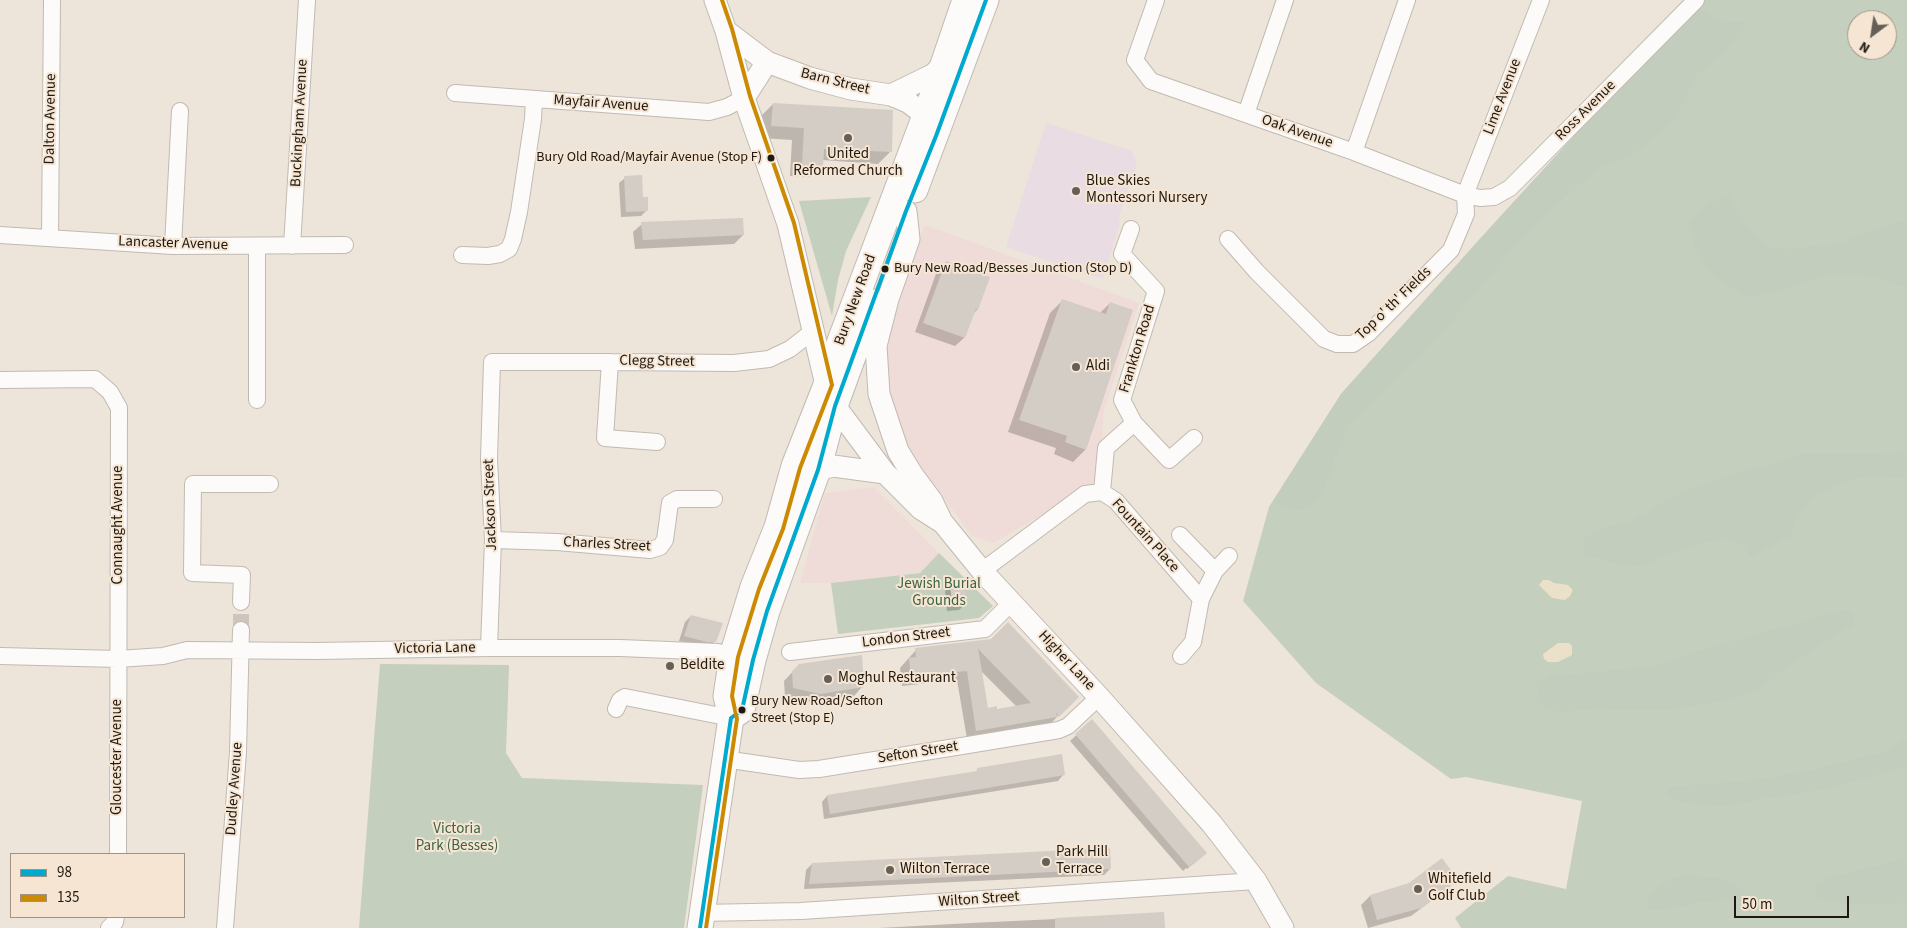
<!DOCTYPE html>
<style>
body{margin:0}
#map{position:relative;width:1907px;height:928px;overflow:hidden;background:#ede4da;font-family:"Source Sans 3",sans-serif}
canvas{display:block}
.legend{position:absolute;left:10px;top:853px;width:175px;height:65px;box-sizing:border-box;background:#f5e5d2;border:1px solid #9f9385;margin:0;padding:6px 9px;list-style:none;font-size:15px;color:#1e1811}
.legend li{display:flex;align-items:center;gap:10px;height:25px}
.legend b{width:25px;border:1px solid #9f9385}
.north{position:absolute;left:1847px;top:10px;width:50px;height:50px;box-sizing:border-box;background:#f5e5d2;border:1px solid #9f9385;border-radius:50%;rotate:211deg;font-size:14px;font-weight:700;line-height:20px;text-align:center;color:#1e1811}
.north::after{content:'';display:block;margin:auto;width:18px;height:22px;background:#665f57;clip-path:polygon(50% 0,100% 100%,50% 72%,0 100%)}
.scale{position:absolute;left:1734px;top:896px;width:115px;height:22px;box-sizing:border-box;border:2px solid #1e1811;border-top:0;padding-left:6px;font-size:15px;line-height:18px;white-space:nowrap;color:#1e1811;-webkit-text-stroke:4px #f5e5d2;paint-order:stroke}
</style>
<div id="map">
<canvas width="1907" height="928"></canvas>
<ul class="legend">
<li><b style="height:6px;background:#00a9ce"></b>98</li>
<li><b style="height:6px;background:#cc8a03"></b>135</li>
</ul>
<div class="north">N</div>
<div class="scale">50 m</div>
</div>
<script>
const ctx = document.querySelector('canvas').getContext('2d');
ctx.lineJoin = 'round';
function fill(path, color) {
  ctx.fillStyle = color;
  ctx.fill(path, 'evenodd');
}
function poly(rows) {
  const path = new Path2D();
  for (const r of rows) {
    path.moveTo(r[0], r[1]);
    for (let i = 2; i < r.length; i += 2) path.lineTo(r[i], r[i + 1]);
  }
  return path;
}
function trace(path, color, width, dash) {
  ctx.strokeStyle = color;
  ctx.lineWidth = width;
  ctx.lineCap = dash ? 'butt' : 'round';
  ctx.setLineDash(dash || []);
  ctx.stroke(path);
}
function label(font, color, halo, rows, align = 'center') {
  ctx.font = font + ' "Source Sans 3",sans-serif';
  ctx.lineWidth = 4;
  ctx.setLineDash([]);
  ctx.textBaseline = 'middle';
  ctx.strokeStyle = halo;
  ctx.fillStyle = color;
  for (const [text, x, y, turn = 0] of rows) {
    ctx.save();
    ctx.translate(x, y);
    ctx.rotate((+turn || 0) * Math.PI / 180);
    ctx.textAlign = isNaN(turn) ? turn : align;
    if (halo) ctx.strokeText(text, 0, 0);
    ctx.fillText(text, 0, 0);
    ctx.restore();
  }
}
fill(poly([
 [925,225,1139,303,1104,411,1099,482,993,543,972,536,909,451,884,382,888,316],
 [874,487,939,553,920,573,831,583,800,583,825,493]
]), '#efdcd8');
fill(poly([
 [1046,123,1132,151,1137,165,1119,216,1120,223,1103,279,1006,247]
]), '#e9dde3');
fill(poly([
 [1703,0,1907,0,1907,928,1461,928,1455,918,1508,876,1566,889,1582,801,1466,777,1451,779,1316,683,1243,601,1269,507,1341,394,1478,241,1605,102],
 [1857,20,1887,20,1887,50,1857,50],
 [871,197,846,251,838,280,832,316,799,201],
 [939,553,993,606,979,618,838,634,831,583,920,573],
 [380,664,509,665,506,753,522,778,703,785,684,928,359,928]
]), '#c5cfbe');
fill(poly([
 [1697,7,1714,18,1726,23,1747,22,1725,52,1696,75,1674,120,1629,157,1599,167,1523,236,1463,308,1420,356,1385,387,1346,428,1323,492,1312,506,1299,511,1273,501,1341,394,1478,241,1605,102],
 [1729,196,1743,220,1770,248,1787,249,1841,243,1890,224,1907,222,1907,288,1865,275,1825,275,1793,287,1750,298,1722,282,1701,260,1694,243,1690,221,1707,204],
 [1907,451,1907,476,1900,478,1872,476,1844,481,1813,497,1795,521,1792,535,1751,557,1745,547,1725,538,1692,545,1642,566,1621,564,1585,556,1582,541,1593,532,1628,522,1685,491,1752,469,1804,454,1877,454],
 [1845,610,1854,613,1855,623,1788,666,1758,690,1726,701,1664,710,1597,709,1558,712,1543,706,1537,696,1539,683,1552,676,1648,667,1704,649],
 [1907,739,1907,766,1830,788,1721,806,1697,804,1671,799,1667,794,1668,788,1678,786,1751,781,1812,770,1884,752],
 [1907,858,1907,902,1892,904,1840,904,1821,898,1815,892,1815,885,1828,878],
 [1688,875,1725,880,1736,886,1742,891,1739,898,1701,902,1664,909,1650,910,1646,905,1651,894,1664,882]
]), '#c3cdbd');
fill(poly([
 [1543,580,1549,580,1554,583,1568,585,1573,590,1570,596,1565,600,1552,598,1539,585],
 [1558,643,1569,643,1572,646,1572,655,1558,662,1548,662,1544,659,1543,654]
]), '#eae1c8');
fill(poly([
 [773,104,890,152,878,164,822,160,822,165,810,177,790,176,792,140,760,138,761,116],
 [625,178,642,199,647,210,641,216,621,217,619,183],
 [642,224,743,235,734,244,635,249,633,232],
 [946,262,989,278,977,310,972,315,964,338,955,346,915,332,937,271],
 [1062,301,1100,313,1110,303,1131,310,1085,450,1073,462,1054,454,1056,448,1008,432,1050,313],
 [951,586,965,604,959,610,947,611,945,591],
 [691,616,715,641,709,647,679,641,685,622],
 [992,640,1077,697,1049,725,967,739,957,680,902,686,900,668,916,650],
 [980,670,1017,707,996,710,987,709],
 [799,665,862,687,854,696,810,702,785,697,784,681],
 [1092,721,1199,859,1187,869,1186,868,1183,871,1070,741],
 [978,770,1063,775,1058,781,824,819,822,802,827,796,974,773],
 [812,864,1110,869,1104,875,804,889,806,870],
 [1456,880,1448,888,1411,916,1368,928,1361,905,1370,896],
 [1163,914,1163,928,879,928,971,923]
]), '#0003');
fill(poly([
 [773,103,893,110,892,152,824,149,823,166,802,165,804,128,771,126],
 [642,175,643,197,648,197,648,211,626,212,624,176],
 [743,218,744,235,643,240,641,222],
 [946,261,990,277,978,310,976,309,965,338,923,323],
 [1062,299,1106,314,1110,302,1133,310,1086,450,1065,442,1067,436,1019,420],
 [965,583,966,604,952,605,950,584],
 [691,615,723,623,716,642,707,642,684,636],
 [1008,622,1079,697,1059,717,1056,712,1057,717,976,731,967,671,911,677,909,658,916,657,915,648,991,639],
 [978,648,981,652,1031,703,997,709,997,706,988,708],
 [862,655,864,687,820,694,793,688,792,671,799,664],
 [1092,719,1207,853,1194,864,1193,863,1189,867,1075,734],
 [1062,754,1065,775,830,814,827,795,977,771,977,768],
 [1110,848,1111,869,809,884,812,863],
 [1442,858,1458,880,1421,908,1377,920,1370,895,1409,883],
 [1164,912,1165,928,1055,928,1055,918]
]), '#d4cdc5');
trace(poly([
 [241,630,241,602]
]), '#cec5bc', 16, [16, 8]);
const minor = poly([
 [1156,0,1135,60,1151,81,1354,152,1465,195,1480,198,1494,197,1510,188,1696,0],
 [455,93,709,112,727,107,744,98],
 [1246,114,1285,0],
 [1354,152,1407,0],
 [1131,229,1122,254,1156,291,1122,400,1134,423],
 [0,235,173,246,345,245],
 [50,238,52,0],
 [1228,239,1257,272,1324,339,1337,344,1353,344,1369,333,1451,250,1466,214,1465,195,1541,0],
 [173,246,180,111],
 [292,246,307,0],
 [462,255,488,256,500,254,509,249,513,239,519,212,533,119,534,99],
 [610,362,605,438,657,442],
 [0,380,95,379,110,392,119,408,118,854],
 [257,400,257,247],
 [1102,492,1106,448,1134,423,1169,460,1194,438],
 [1180,535,1215,571],
 [493,540,557,542,650,550,660,547,665,540,670,503,677,499,714,499],
 [982,571,1085,494,1102,492,1116,501,1201,599,1193,642,1181,656],
 [1201,599,1215,571,1229,556],
 [241,602,242,575,192,573,193,484,270,484],
 [489,648,493,540,489,459,492,362,610,362,734,363,769,359,790,349,813,331],
 [790,652,985,629,1011,603],
 [0,656,118,659,163,656,187,650,317,651,489,648,620,648,718,652,741,657],
 [616,709,620,700,625,697,731,718],
 [724,759,799,770,819,769,968,745,1059,730,1068,726,1099,697],
 [701,913,801,911,1256,881],
 [109,928,115,922,116,917],
 [225,928,238,752,241,630]
]);
const major = poly([
 [715,0,726,31,744,98,788,224,826,385,835,406,885,473,921,509,943,523,982,571,1099,697,1212,824,1256,881,1283,928],
 [726,31,767,62,810,78,851,89,891,95,908,102,925,115,934,127],
 [891,95,934,74,943,64],
 [744,98,767,62],
 [906,211,909,239,888,299,876,346,879,394,898,451,912,474,932,501,942,522],
 [818,470,833,466,885,473]
]);
const highway = poly([
 [915,190,986,0],
 [731,718,742,710,753,660,767,611,818,470,835,406,873,302],
 [700,928,731,718,726,696,732,656,753,587,777,527,794,466,826,385,840,341,932,97,965,0]
]);
trace(minor, '#c1bab2', 18);
trace(major, '#c1bab2', 23);
trace(highway, '#c1bab2', 27);
trace(minor, '#fcfbf9', 16);
trace(major, '#fcfbf9', 21);
trace(highway, '#fcfbf9', 25);
trace(poly([
 [700,928,731,718,742,710,753,660,767,611,818,470,835,406,906,211,936,136,986,0]
]), '#00a9ce', 4);
trace(poly([
 [706,928,737,719,732,696,738,657,759,589,783,529,800,468,832,385,794,223,750,96,732,29,722,0]
]), '#cc8a03', 4);
for (const [x, y, r, color] of [
 [848,138,5,"#665f57"],
 [771,158,4.5,"#1e1811"],
 [1076,191,5,"#665f57"],
 [885,269,4.5,"#1e1811"],
 [1076,367,5,"#665f57"],
 [670,666,5,"#665f57"],
 [828,679,5,"#665f57"],
 [742,710,4.5,"#1e1811"],
 [1046,862,5,"#665f57"],
 [890,870,5,"#665f57"],
 [1418,889,5,"#665f57"]
]) {
  const dot = new Path2D();
  dot.arc(x, y, r, 0, 2 * Math.PI);
  ctx.fillStyle = color;
  ctx.fill(dot);
  trace(dot, '#f5e5d2', 2);
}
label('14px', '#1e1811', '#f5e5d2', [
 ["Bury Old Road/Mayfair Avenue (Stop F)",762,158,"right"],
 ["Bury New Road/Besses Junction (Stop D)",894,269],
 ["Bury New Road/Sefton",751,702],
 ["Street (Stop E)",751,719]
], 'left');
label('15px', '#1e1811', '#f5e5d2', [
 ["Barn Street",835,82,14],
 ["Lime Avenue",1503,97,-69],
 ["Mayfair Avenue",601,104,4],
 ["Ross Avenue",1586,111,-45],
 ["Dalton Avenue",51,119,-89],
 ["Buckingham Avenue",300,123,-87],
 ["Oak Avenue",1297,132,19],
 ["Lancaster Avenue",173,244,2],
 ["Bury New Road",856,300,-70],
 ["Top o' th' Fields",1394,304,-44],
 ["Frankton Road",1138,349,-73],
 ["Clegg Street",657,362,1],
 ["Jackson Street",491,505,-92],
 ["Connaught Avenue",119,525,-90],
 ["Fountain Place",1145,536,48],
 ["Charles Street",607,545,3],
 ["London Street",906,638,-7],
 ["Victoria Lane",435,649,-1],
 ["Higher Lane",1066,661,47],
 ["Sefton Street",918,753,-9],
 ["Gloucester Avenue",118,757,-90],
 ["Dudley Avenue",235,789,-86],
 ["Wilton Street",979,900,-4]
]);
label('15px', '#1e1811', '#f5e5d2', [
 ["United",848,155,"center"],
 ["Reformed Church",848,172,"center"],
 ["Blue Skies",1086,182],
 ["Montessori Nursery",1086,199],
 ["Aldi",1086,367],
 ["Beldite",680,666],
 ["Moghul Restaurant",838,679],
 ["Park Hill",1056,853],
 ["Terrace",1056,870],
 ["Wilton Terrace",900,870],
 ["Whitefield",1428,880],
 ["Golf Club",1428,897]
], 'left');
label('15px', '#396343', '#f5e5d2', [
 ["Jewish Burial",939,585],
 ["Grounds",939,602],
 ["Victoria",457,830],
 ["Park (Besses)",457,847]
]);
</script>
